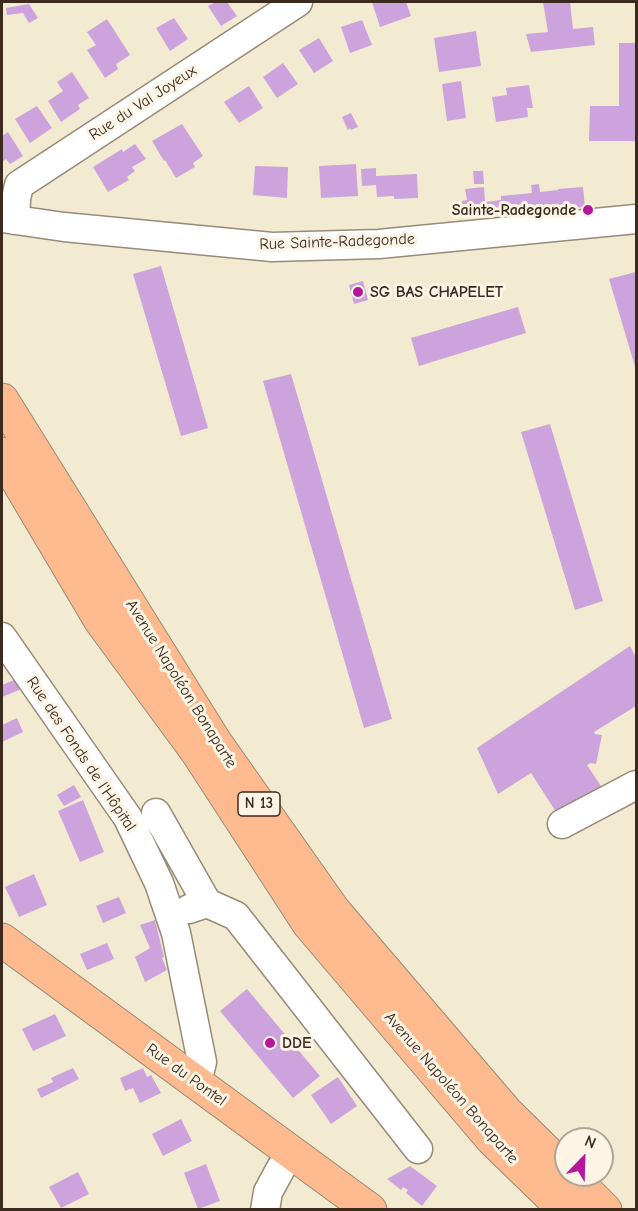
<!DOCTYPE html>
<meta charset="utf-8">
<style>
body{margin:0}
#map{position:relative;width:638px;height:1211px;overflow:hidden;background:#f3ebd1;font-family:"Comic Neue",sans-serif}
canvas{display:block}
.frame{position:absolute;inset:0;border:3px solid #3b2a1e;pointer-events:none}
.north{position:absolute;left:554px;top:1127px;width:60px;height:60px;box-sizing:border-box;background:#fcf5e5;border:2px solid #afa495;border-radius:50%;rotate:23deg;font-size:16px;font-weight:700;line-height:24px;text-align:center;color:#3b2a1e}
.north::after{content:'';display:block;margin:auto;width:21px;height:27px;background:#b5179e;clip-path:polygon(50% 0,100% 100%,50% 72%,0 100%)}
</style>
<div id="map">
<canvas width="638" height="1211"></canvas>
<div class="frame"></div>
<div class="north">N</div>
</div>
<script>
const ctx = document.querySelector('canvas').getContext('2d');
ctx.lineJoin = 'round';
function fill(path, color) {
  ctx.fillStyle = color;
  ctx.fill(path, 'evenodd');
}
function poly(rows) {
  const path = new Path2D();
  for (const r of rows) {
    path.moveTo(r[0], r[1]);
    for (let i = 2; i < r.length; i += 2) path.lineTo(r[i], r[i + 1]);
  }
  return path;
}
function trace(path, color, width, dash) {
  ctx.strokeStyle = color;
  ctx.lineWidth = width;
  ctx.lineCap = dash ? 'butt' : 'round';
  ctx.setLineDash(dash || []);
  ctx.stroke(path);
}
function label(font, color, halo, rows, align = 'center') {
  ctx.font = font + ' "Comic Neue",sans-serif';
  ctx.lineWidth = 6;
  ctx.setLineDash([]);
  ctx.textBaseline = 'middle';
  ctx.strokeStyle = halo;
  ctx.fillStyle = color;
  for (const [text, x, y, turn = 0] of rows) {
    ctx.save();
    ctx.translate(x, y);
    ctx.rotate((+turn || 0) * Math.PI / 180);
    ctx.textAlign = isNaN(turn) ? turn : align;
    if (halo) ctx.strokeText(text, 0, 0);
    ctx.fillText(text, 0, 0);
    ctx.restore();
  }
}
fill(poly([
 [216,2,227,2,237,16,221,26,208,6],
 [372,2,406,2,411,16,380,27],
 [543,2,570,2,573,29,593,27,595,45,531,52,526,34,548,32],
 [29,4,38,18,29,23,23,13,7,15,6,8],
 [174,18,188,39,170,51,156,28],
 [107,19,130,55,116,64,118,69,105,78,87,50,96,45,87,32],
 [362,20,372,45,350,53,341,27],
 [476,31,481,66,439,72,434,38],
 [319,38,333,61,314,73,299,50],
 [619,43,636,43,636,141,589,141,590,106,619,106],
 [283,63,298,84,277,98,263,77],
 [72,72,89,98,78,105,80,109,61,122,48,101,63,91,57,82],
 [461,81,466,118,447,121,442,84],
 [529,85,533,108,527,108,528,117,496,122,492,97,507,95,506,88],
 [249,86,263,108,239,123,224,102],
 [37,106,52,128,30,143,15,119],
 [351,113,358,127,351,130,350,128,348,130,342,117],
 [182,124,203,156,193,163,195,167,176,178,165,160,164,161,152,141],
 [8,132,23,156,10,164,6,159,2,162,2,136],
 [135,144,146,159,132,167,135,171,127,177,129,180,108,192,93,167,122,149,123,152],
 [356,164,358,196,321,198,319,166],
 [255,166,288,167,287,198,253,195],
 [376,168,376,176,417,174,418,198,394,199,394,196,377,197,376,185,362,186,361,169],
 [473,171,483,171,484,184,474,184],
 [539,184,540,192,558,190,558,189,583,187,585,207,463,216,462,201,467,200,465,189,484,187,485,202,501,200,501,196,532,193,531,185],
 [161,266,208,428,181,436,133,274],
 [636,272,636,370,609,279],
 [363,281,368,300,354,304,349,285],
 [518,307,526,333,419,366,411,338],
 [291,374,392,719,364,728,263,381],
 [550,424,603,601,575,610,521,432],
 [630,646,636,657,636,706,594,732,595,734,602,735,596,764,591,763,587,765,601,786,558,815,531,773,498,794,477,748],
 [19,678,24,688,2,697,2,685],
 [17,718,23,732,2,742,2,725],
 [74,785,81,797,64,806,57,795],
 [83,800,104,852,80,862,58,811],
 [34,874,47,905,19,917,5,887],
 [119,897,126,913,103,923,96,906],
 [155,920,164,957,162,958,167,970,145,982,135,957,150,948,140,925],
 [107,943,114,959,87,970,80,954],
 [247,989,320,1076,293,1098,220,1011],
 [55,1014,66,1036,33,1051,22,1029],
 [73,1068,79,1079,41,1098,37,1089,53,1082,51,1078],
 [143,1068,147,1077,151,1075,161,1093,140,1103,133,1088,125,1091,120,1078],
 [338,1077,357,1106,331,1124,311,1095],
 [181,1119,192,1141,163,1156,152,1134],
 [206,1164,220,1201,198,1209,184,1173],
 [410,1166,437,1186,422,1206,406,1193,408,1190,403,1187,401,1190,387,1179],
 [78,1172,89,1194,61,1208,49,1187]
]), '#cda3dd');
const minor = poly([
 [2,218,64,227,272,247,379,244,636,219],
 [15,220,16,199,19,185,298,2],
 [2,637,128,818,159,883,176,933,202,1062,197,1083],
 [156,813,207,903,189,909],
 [562,824,636,785],
 [207,903,236,916,418,1149],
 [265,1210,268,1192,281,1168,292,1153]
]);
const major = poly([
 [2,400,215,742,334,911,506,1112,566,1171],
 [2,454,101,621,198,753,309,924,492,1139,565,1210],
 [2,940,370,1210],
 [570,1175,605,1210]
]);
trace(minor, '#978a78', 31);
trace(major, '#978a78', 35);
trace(minor, '#fff', 28);
trace(major, '#fcba8e', 33);
for (const [x, y, r, color] of [
 [588,210,6,"#b5179e"],
 [358,292,6,"#b5179e"],
 [270,1043,6,"#b5179e"]
]) {
  const dot = new Path2D();
  dot.arc(x, y, r, 0, 2 * Math.PI);
  ctx.fillStyle = color;
  ctx.fill(dot);
  trace(dot, '#fcf5e5', 2);
}
for (const [x, y, w] of [
 [259,804,42]
]) {
  const box = new Path2D();
  box.roundRect(x - w / 2, y - 12, w, 24, 4.5);
  ctx.fillStyle = '#fcf5e5';
  ctx.fill(box);
  trace(box, '#3b2a1e', 1.5);
}
label('bold 15px', '#3b2a1e', null, [
 ["N 13",259,804]
]);
label('16px', '#3b2a1e', '#fcf5e5', [
 ["Rue du Val Joyeux",143,103,-33],
 ["Rue Sainte-Radegonde",337,242,-2],
 ["Avenue Napoléon Bonaparte",181,684,58],
 ["Rue des Fonds de l'Hôpital",81,754,56],
 ["Rue du Pontel",186,1075,36],
 ["Avenue Napoléon Bonaparte",451,1088,49]
]);
label('bold 16px', '#3b2a1e', '#fcf5e5', [
 ["Sainte-Radegonde",576,210,"right"],
 ["SG BAS CHAPELET",370,292],
 ["DDE",282,1043]
], 'left');
</script>
